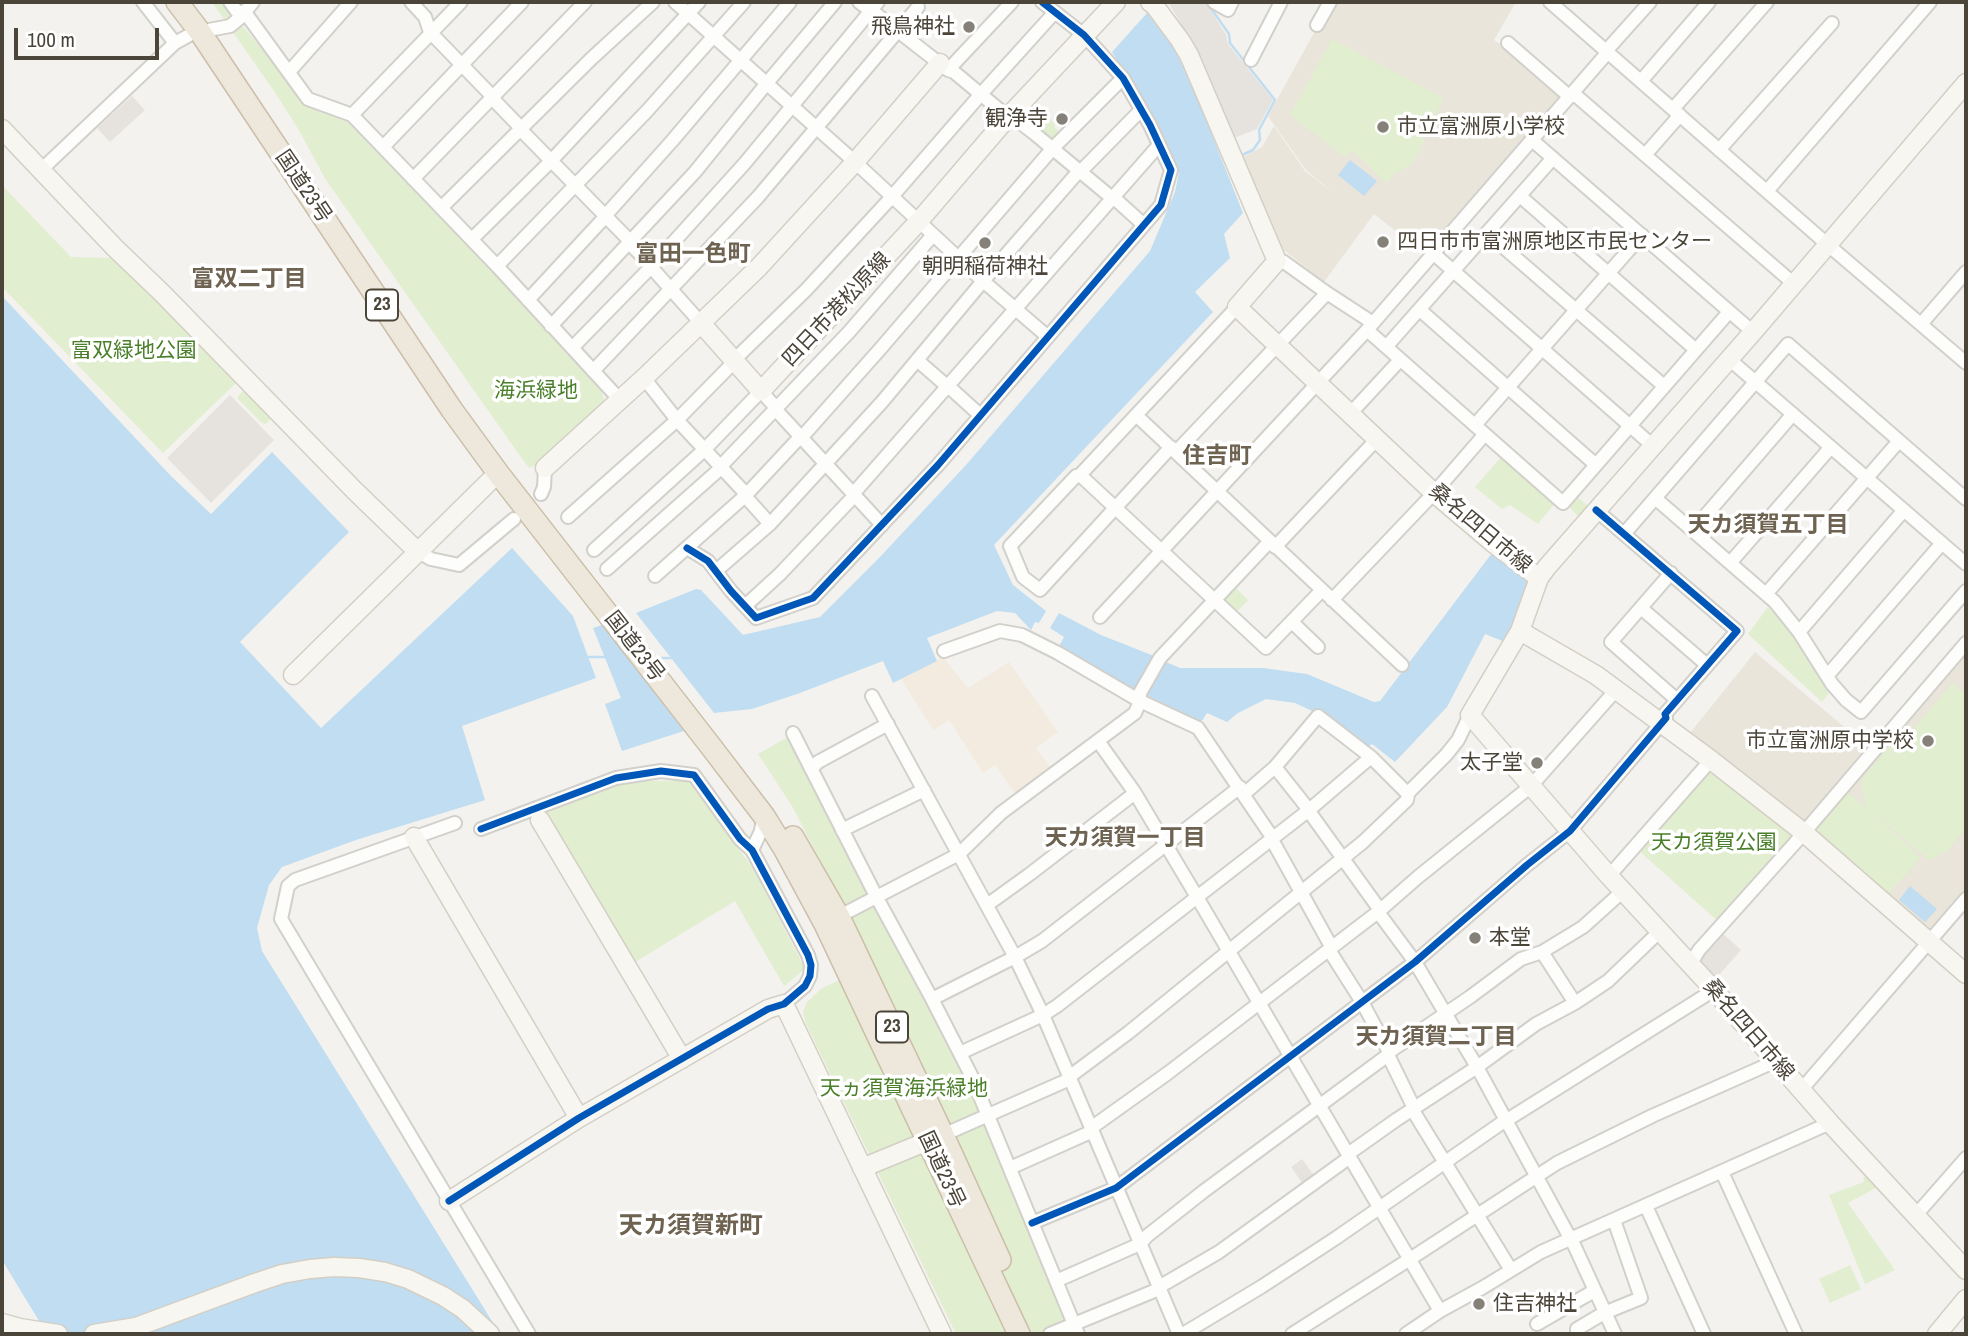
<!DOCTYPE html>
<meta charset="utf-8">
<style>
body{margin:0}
#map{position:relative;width:1968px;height:1336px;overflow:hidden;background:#f4f2ee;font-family:"Archivo Narrow",sans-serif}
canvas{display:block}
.frame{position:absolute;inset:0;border:4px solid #4b4439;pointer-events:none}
.scale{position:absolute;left:14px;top:28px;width:145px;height:32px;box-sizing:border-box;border:4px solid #4b4439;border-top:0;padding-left:9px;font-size:21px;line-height:24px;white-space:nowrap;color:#4b4439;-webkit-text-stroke:5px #fff;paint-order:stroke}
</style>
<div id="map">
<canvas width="1968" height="1336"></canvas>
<div class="frame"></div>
<div class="scale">100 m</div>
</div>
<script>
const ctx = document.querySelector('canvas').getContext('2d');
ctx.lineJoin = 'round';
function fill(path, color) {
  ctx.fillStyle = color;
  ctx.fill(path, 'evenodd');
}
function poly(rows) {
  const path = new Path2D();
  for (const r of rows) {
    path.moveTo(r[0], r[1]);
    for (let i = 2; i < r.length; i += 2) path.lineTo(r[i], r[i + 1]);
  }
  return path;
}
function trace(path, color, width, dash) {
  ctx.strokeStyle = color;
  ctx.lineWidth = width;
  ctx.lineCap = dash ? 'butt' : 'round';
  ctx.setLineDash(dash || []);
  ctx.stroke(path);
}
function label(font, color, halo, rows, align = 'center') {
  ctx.font = font + ' "Archivo Narrow","Noto Sans JP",sans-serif';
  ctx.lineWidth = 7;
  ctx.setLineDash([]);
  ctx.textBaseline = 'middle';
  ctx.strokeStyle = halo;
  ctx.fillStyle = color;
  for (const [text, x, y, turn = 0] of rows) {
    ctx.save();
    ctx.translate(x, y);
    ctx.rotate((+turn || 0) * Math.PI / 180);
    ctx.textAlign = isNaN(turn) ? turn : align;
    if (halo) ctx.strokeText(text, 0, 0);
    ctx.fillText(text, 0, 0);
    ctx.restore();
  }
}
fill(poly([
 [943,657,968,688,1009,662,1058,732,1036,748,1053,771,1017,796,995,765,983,773,949,720,933,730,901,679]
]), '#f3ebdf');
fill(poly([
 [1331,2,1516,2,1494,40,1517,55,1565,95,1425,254,1374,214,1324,282,1284,250,1275,238,1241,158,1262,147,1274,126,1305,171,1335,194,1306,170,1268,116],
 [1755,652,1867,746,1802,824,1686,738],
 [1966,653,1966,893,1931,934,1811,829]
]), '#eae5da');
fill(poly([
 [212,2,225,2,229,10,275,64,306,105,352,124,514,293,601,389,605,403,539,463,529,468,518,453,326,180,297,127,276,94],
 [1332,39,1444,98,1413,163,1393,175,1387,183,1351,150,1345,157,1290,115],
 [1033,105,1049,117,1055,125,1054,127,1062,134,1055,143,1039,131,1048,120,1032,106],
 [2,185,71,257,114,258,236,383,163,453,2,287],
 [242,392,246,392,270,416,270,420,266,424,262,423,238,399,238,396],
 [1502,456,1556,502,1538,524,1510,505,1502,509,1475,487],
 [1575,495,1588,506,1579,517,1567,505],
 [1234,586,1248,600,1235,614,1221,601],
 [1768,607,1797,636,1832,689,1822,702,1748,634],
 [1953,683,1966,695,1966,827,1948,850,1929,860,1870,811,1921,858,1888,894,1815,828,1848,792,1866,808,1861,780,1891,744,1897,748],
 [788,737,875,907,955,1058,1020,1205,1073,1334,956,1334,806,1024,803,1012,807,1002,822,988,869,967,842,903,792,806,758,754],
 [1708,771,1793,835,1720,923,1637,849],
 [689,780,754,870,805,969,784,986,735,901,632,964,545,814,621,782],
 [1873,1173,1883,1184,1848,1203,1895,1270,1865,1284,1829,1195,1864,1182,1863,1178],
 [1850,1265,1861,1289,1830,1303,1819,1279]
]), '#e1eecf');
fill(poly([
 [1168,2,1206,2,1226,35,1228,44,1273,100,1257,129,1234,138,1192,42],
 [132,96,145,110,110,142,97,128],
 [230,395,274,440,211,503,167,458],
 [1720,931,1741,950,1712,983,1698,970,1700,953],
 [1302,1159,1316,1178,1305,1187,1291,1167]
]), '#e6e3df');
fill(poly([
 [1147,13,1175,50,1198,100,1243,213,1224,234,1230,258,1195,292,1213,312,994,545,1013,585,1046,611,1039,623,1035,622,1031,630,1015,613,997,611,927,638,937,661,893,683,883,661,800,693,752,709,714,713,636,613,696,589,701,590,743,635,820,617,879,558,966,465,1150,251,1175,192,1179,173,1156,125,1112,52],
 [1350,160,1377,181,1364,196,1338,175],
 [2,296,171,476,211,514,272,452,349,532,240,642,321,728,512,548,573,616,596,678,462,726,485,800,356,840,282,867,269,885,257,928,262,951,500,1334,47,1334,2,1260],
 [1492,553,1528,577,1528,588,1505,642,1485,634,1447,707,1395,762,1372,744,1365,749,1325,717,1295,703,1266,699,1238,713,1227,722,1207,713,1201,722,1146,695,1166,662,1180,668,1263,668,1307,674,1374,702,1380,701],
 [1059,613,1101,635,1154,656,1135,689,1058,648,1064,637,1050,628],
 [602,625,684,731,622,751,605,704,621,698,593,628],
 [1910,886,1937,909,1925,922,1899,900]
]), '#c0ddf1');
fill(poly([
 [633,611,715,716,711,715,634,615]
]), '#f4f2ee');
trace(poly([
 [1208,4,1229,34,1230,43,1275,100,1259,130,1260,140,1253,150,1242,155],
 [588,657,608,657],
 [653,658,674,658]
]), '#c0ddf1', 2.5);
const street = poly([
 [143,2,175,43],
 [230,2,241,17],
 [411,2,425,17,430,32,493,97],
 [675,2,855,162,983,281,1048,337],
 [859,2,871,11],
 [1214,2,1228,10,1232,2],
 [1550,2,1827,244,1966,363],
 [871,10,948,70,954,72,1008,117,1013,117,1035,134,1112,198],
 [244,11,308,99,352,115,497,266,620,400],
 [1317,25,1330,2],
 [1508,43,1570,97],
 [1606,51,1650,2],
 [1251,60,1281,2],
 [948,70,1012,2],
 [289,72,351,2],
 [1641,81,1709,2],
 [1573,93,1793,283],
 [492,98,521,128],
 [1673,109,1767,2],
 [352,115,461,2],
 [520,129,631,242],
 [1532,140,1753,332],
 [383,147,522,2],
 [1719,150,1832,23],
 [1645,155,1680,115],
 [41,170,175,43,193,33,230,26,241,17,253,2],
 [1081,171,1141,110],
 [413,179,585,2],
 [1767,191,1930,2],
 [1520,196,1696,350],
 [1113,197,1144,225],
 [441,208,591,59,653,2],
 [605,216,672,141,790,2],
 [1487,233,1664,386],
 [472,239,551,161,699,2],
 [630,244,652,266],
 [1434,254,1653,446],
 [1277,261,1284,262,1327,293,1373,323],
 [497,266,647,111,744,2],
 [651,267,701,323],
 [528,300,605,217],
 [1420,310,1596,465],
 [1921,324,1966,272],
 [551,326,695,172,767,83,835,2],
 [1367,330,1563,503,1729,312],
 [1386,347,1553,158],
 [572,348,652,266,745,163,878,2],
 [1729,359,1966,564],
 [917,360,948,387],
 [733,361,806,290,889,200,981,94,1055,12],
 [593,371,758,197,918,7],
 [644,378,677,420,747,495],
 [948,386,980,415],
 [776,410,882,525],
 [1350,414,1400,360],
 [1136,415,1402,665],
 [1475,425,1642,235],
 [802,437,881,348,1053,148,1123,78],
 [1171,447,1040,590,1023,577,1010,546,1076,476,1080,475,1237,307],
 [1176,452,1327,293],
 [720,467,849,332,933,235],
 [1080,475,1266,648,1322,590],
 [541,494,544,487,545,468],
 [853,494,1159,145],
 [745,496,801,436],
 [1655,498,1775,602,1799,632,1832,684,1846,700,1861,712,1966,591],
 [568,517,677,420,734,362],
 [1693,530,1793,414],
 [1624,534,1788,344,1966,499],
 [1275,547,1377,439],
 [687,548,708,561,731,591,756,618,813,598,938,465,1161,205,1171,170,1150,125,1123,78,1084,35,1042,2],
 [594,550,704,450,761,391,777,409],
 [417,551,431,559,459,565,514,519],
 [1730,563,1831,447],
 [607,569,721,468],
 [716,571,770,524,882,402,983,281,1079,171],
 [1671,573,1611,642,1677,700],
 [655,576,745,496,770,524],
 [1766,594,1899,441],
 [1332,600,1434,493,1485,434],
 [745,606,780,574,855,495],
 [1641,608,1707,665],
 [1100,617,1367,330,1608,52],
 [1292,622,1318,647],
 [1799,632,1904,510],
 [944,651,1000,631,1022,635,1058,653,1140,701,1198,728,1272,837],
 [1827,676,1942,543],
 [872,696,1015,957,1043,1015,1179,1334],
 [793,733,876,896,932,999,972,1077,1078,1334],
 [1098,741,1135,793,1197,897,1440,1311],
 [1275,767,1318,716,1371,757,1408,794],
 [811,769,818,762,888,724],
 [1244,794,1275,767,1309,810],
 [1308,810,1380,910],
 [455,823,295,880,288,886,281,919,529,1334],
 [481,829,616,778,661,771,694,775,740,839,752,850,808,955,811,965,810,976,805,986,784,1004],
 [842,830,924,790],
 [1271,838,1332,948],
 [752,850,761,831,763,818],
 [1609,876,1711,760],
 [987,905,1030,874,1135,793],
 [1378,912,1415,962,1477,1067,1575,1247,1615,1334],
 [834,919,959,854,1001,813,1135,713,1140,701,1140,693,1160,658,1270,541],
 [1329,950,1362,1002,1389,1052],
 [1542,952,1575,1003],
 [1690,965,1699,950,1795,843,1966,643],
 [932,999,1015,957,1042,941,1240,787],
 [960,1053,1043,1015,1057,1006,1309,810,1371,757],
 [1388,1055,1414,1108],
 [1069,1077,1128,1033,1363,842,1407,800,1408,794,1411,790,1446,755,1458,740,1470,715],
 [1801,1090,1966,899],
 [1412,1109,1511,1270],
 [1507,1120,1714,990],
 [1091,1128,1168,1073,1378,912,1418,877,1531,786,1616,690],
 [943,1135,1070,1079],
 [1348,1154,1396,1120,1477,1067,1536,1024,1575,1003,1608,981,1659,932],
 [1010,1168,1093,1131],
 [1722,1172,1796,1334],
 [1646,1206,1704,1334],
 [1916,1215,1966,1158],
 [1032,1223,1116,1188,1415,962,1527,865,1570,831,1666,718,1665,714,1737,631,1596,510],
 [1056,1281,1140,1244,1147,1236,1204,1191,1388,1055,1389,1052,1470,997,1521,959,1542,952,1583,927,1623,891],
 [1159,1287,1219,1252,1350,1157],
 [1537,1324,1594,1291],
 [1050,1334,1159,1289],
 [1183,1334,1261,1287,1336,1238,1503,1122,1506,1118],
 [1292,1334,1410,1259,1557,1163,1652,1116,1776,1061],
 [1406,1334,1440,1311,1482,1288,1541,1252,1830,1123],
 [1577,1334,1577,1329,1604,1313,1641,1298,1614,1220]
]);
const secondary = poly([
 [1150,2,1154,5,1180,40,1189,55,1277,261,1237,307,1434,493,1493,543,1539,578],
 [1966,83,1753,332,1547,567,1539,578,1520,631,1470,715,1609,876,1714,990,1830,1123,1966,1270],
 [2,129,115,248,162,293,354,490,417,551],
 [701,323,759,267,855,162,940,63],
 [545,468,644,378,701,323,761,391,919,221,1008,117,1116,2],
 [1520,631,1596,675,1711,760,1803,832,1966,974],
 [293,675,498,473],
 [540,820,682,1059],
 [414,837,579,1118],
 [862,1168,940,1136],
 [449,1201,579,1118,768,1009,784,1004,942,1334],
 [2,1323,20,1328,58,1334],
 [94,1334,136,1327,255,1283,282,1274,310,1269,334,1267,359,1268,385,1272,408,1279,443,1296,463,1309,490,1334],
 [1937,1334,1966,1299]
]);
const highway = poly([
 [177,2,200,32,452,410,498,473,709,744,764,816,785,850,825,924,1019,1334],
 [793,837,839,917,943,1135,1000,1260]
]);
trace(street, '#d2d0cb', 16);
trace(secondary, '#d3cfc5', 21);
trace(highway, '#ccbfa9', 24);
trace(street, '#fdfdfc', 12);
trace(secondary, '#f7f6f1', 18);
trace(highway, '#ede8db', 21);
trace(poly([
 [687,548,708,561,731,591,756,618,813,598,938,465,1161,205,1171,170,1150,125,1123,78,1084,35,1042,2],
 [449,1201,579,1118,768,1009,784,1004,805,986,810,976,811,965,808,955,752,850,740,839,694,775,661,771,616,778,481,829],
 [1032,1223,1116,1188,1415,962,1527,865,1570,831,1666,718,1665,714,1737,631,1596,510]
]), '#0057b8', 7);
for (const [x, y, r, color] of [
 [969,27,7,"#868178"],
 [1062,119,7,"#868178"],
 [1383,127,7,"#868178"],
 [1383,242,7,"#868178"],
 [985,243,7,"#868178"],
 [1928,741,7,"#868178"],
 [1537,763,7,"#868178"],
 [1475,938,7,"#868178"],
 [1479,1304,7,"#868178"]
]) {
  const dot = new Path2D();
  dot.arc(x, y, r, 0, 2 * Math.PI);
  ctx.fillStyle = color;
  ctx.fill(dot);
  trace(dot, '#fff', 2.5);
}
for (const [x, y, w] of [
 [382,305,32],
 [892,1027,32]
]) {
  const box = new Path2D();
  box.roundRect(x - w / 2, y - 15.5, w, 31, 5);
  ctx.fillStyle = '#fff';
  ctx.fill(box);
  trace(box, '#4b4439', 2);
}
label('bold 19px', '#4b4439', null, [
 ["23",382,305],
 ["23",892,1027]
]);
label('21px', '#4b4439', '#fff', [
 ["飛鳥神社",955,27],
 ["観浄寺",1048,119],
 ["市立富洲原小学校",1397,127,"left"],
 ["四日市市富洲原地区市民センター",1397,242,"left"],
 ["朝明稲荷神社",985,267,"center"],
 ["市立富洲原中学校",1914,741],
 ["太子堂",1523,763],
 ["本堂",1489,938,"left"],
 ["住吉神社",1493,1304,"left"]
], 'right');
label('21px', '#4b4439', '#fff', [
 ["国道23号",303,187,56],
 ["四日市港松原線",837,310,-47],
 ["桑名四日市線",1480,529,40],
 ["国道23号",634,647,52],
 ["桑名四日市線",1748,1030,49],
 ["国道23号",941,1170,65]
]);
label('21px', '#4a7f2a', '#fff', [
 ["富双緑地公園",134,351],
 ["海浜緑地",536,391],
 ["天カ須賀公園",1714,843],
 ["天ヵ須賀海浜緑地",904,1089]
]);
label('bold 23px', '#6e6250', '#fff', [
 ["富田一色町",693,255],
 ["富双二丁目",249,280],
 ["住吉町",1217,457],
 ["天カ須賀五丁目",1768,526],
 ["天カ須賀一丁目",1125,839],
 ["天カ須賀二丁目",1436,1038]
]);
label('bold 24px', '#6e6250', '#fff', [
 ["天カ須賀新町",691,1227]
]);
</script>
